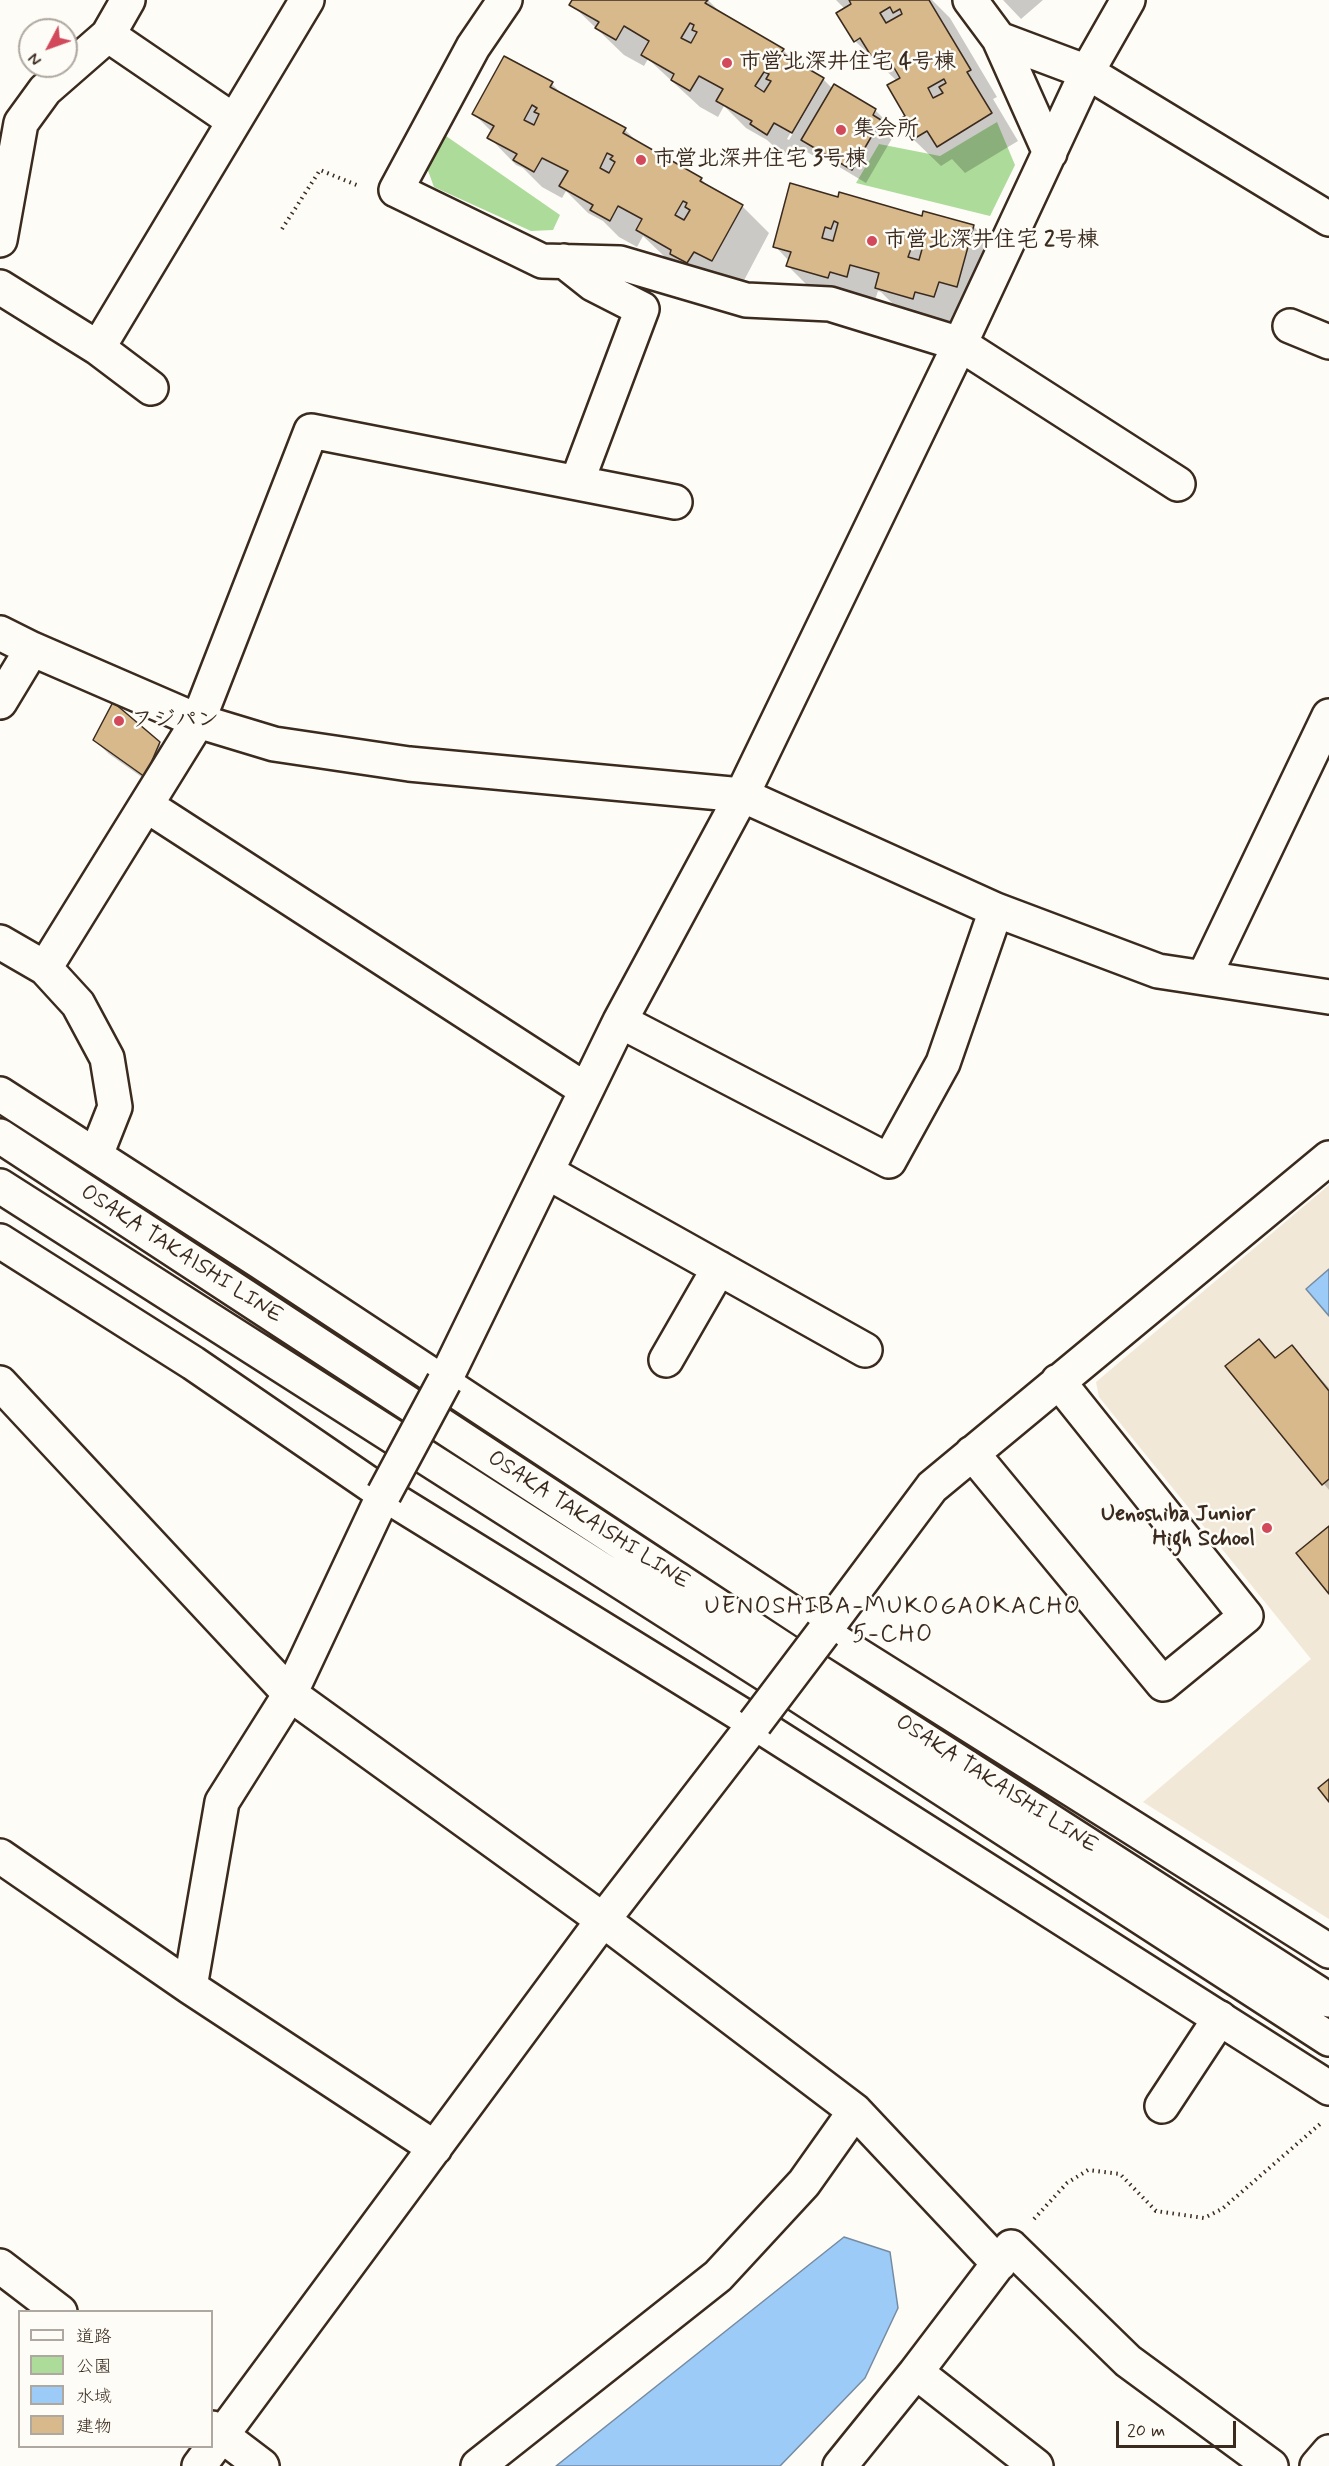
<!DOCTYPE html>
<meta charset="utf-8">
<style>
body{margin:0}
#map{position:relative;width:1329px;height:2466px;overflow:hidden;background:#fdfcf7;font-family:Mynerve,"Klee One",sans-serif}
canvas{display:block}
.legend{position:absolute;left:18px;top:2310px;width:195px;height:138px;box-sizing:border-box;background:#fdfcf7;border:2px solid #afa8a0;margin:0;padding:8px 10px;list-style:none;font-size:18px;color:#3b2a1e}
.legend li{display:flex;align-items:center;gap:12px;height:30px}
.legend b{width:30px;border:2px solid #afa8a0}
.north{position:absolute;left:18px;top:18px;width:60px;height:60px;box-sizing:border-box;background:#fdfcf7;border:2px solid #afa8a0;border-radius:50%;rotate:229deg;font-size:16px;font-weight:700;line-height:24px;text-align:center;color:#3b2a1e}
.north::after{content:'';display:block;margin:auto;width:21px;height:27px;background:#d1495b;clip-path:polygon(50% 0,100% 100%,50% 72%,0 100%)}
.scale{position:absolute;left:1116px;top:2421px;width:120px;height:27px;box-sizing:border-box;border:3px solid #3b2a1e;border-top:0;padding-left:8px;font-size:18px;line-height:21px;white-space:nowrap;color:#3b2a1e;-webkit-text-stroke:4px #fdfcf7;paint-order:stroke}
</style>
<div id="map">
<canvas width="1329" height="2466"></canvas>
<ul class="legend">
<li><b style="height:8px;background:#fdfcf7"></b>道路</li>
<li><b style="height:16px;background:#addb9a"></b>公園</li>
<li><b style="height:16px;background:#9dcbf8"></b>水域</li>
<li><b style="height:16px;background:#d8b98b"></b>建物</li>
</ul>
<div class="north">N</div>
<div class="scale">20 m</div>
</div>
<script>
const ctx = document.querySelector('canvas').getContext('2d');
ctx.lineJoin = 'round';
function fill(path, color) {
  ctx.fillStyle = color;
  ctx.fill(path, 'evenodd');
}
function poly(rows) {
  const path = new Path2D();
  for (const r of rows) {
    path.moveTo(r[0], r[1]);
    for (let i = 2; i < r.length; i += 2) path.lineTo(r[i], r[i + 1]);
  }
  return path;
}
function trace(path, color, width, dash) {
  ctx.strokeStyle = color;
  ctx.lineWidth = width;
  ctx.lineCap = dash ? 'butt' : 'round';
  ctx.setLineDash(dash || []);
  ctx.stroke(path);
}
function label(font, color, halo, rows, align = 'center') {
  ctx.font = font + ' Mynerve,"Klee One",sans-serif';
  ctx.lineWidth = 5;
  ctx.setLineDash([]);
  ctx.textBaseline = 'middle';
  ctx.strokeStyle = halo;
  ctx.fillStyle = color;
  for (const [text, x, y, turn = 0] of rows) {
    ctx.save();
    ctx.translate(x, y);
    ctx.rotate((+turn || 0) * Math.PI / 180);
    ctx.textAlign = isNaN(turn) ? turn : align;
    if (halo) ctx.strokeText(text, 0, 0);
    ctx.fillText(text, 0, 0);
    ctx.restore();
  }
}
fill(poly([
 [1329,1185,1329,1919,1143,1802,1311,1659,1099,1397,1096,1382]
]), '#f2e8d7');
fill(poly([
 [997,122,1015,165,990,216,856,183,879,144,940,156],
 [446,136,560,215,553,230,531,231,434,187,427,168]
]), '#addb9a');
const water = poly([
 [1329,1269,1329,1316,1306,1289,1329,1269],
 [844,2237,890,2252,898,2308,865,2378,780,2466,556,2466,844,2237]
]);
fill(water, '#9dcbf8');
trace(water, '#768ba1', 1.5);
fill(poly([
 [574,0,708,0,723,15,783,50,796,63,823,79,833,89,875,110,889,124,887,128,894,135,866,183,821,156,819,159,802,149,795,161,779,151,767,140,746,128,724,106,718,117,700,107,648,59,644,66,624,55,571,4],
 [818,85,821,85,789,140,787,139],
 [836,0,932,0,950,18,997,97,993,99,1018,141,965,173,952,159,941,166,913,139,897,81,855,41,845,9],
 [1003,0,1043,0,1021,19],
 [505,58,552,84,566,98,625,130,640,144,701,179,712,190,742,206,769,233,740,288,690,271,665,257,643,236,637,247,619,237,603,221,588,213,566,191,562,198,542,187,523,168,516,165,489,137,492,132,474,114],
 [839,199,974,227,1001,254,961,324,942,319,940,325,904,315,881,292,878,291,874,303,815,293,788,266,789,261,775,246],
 [94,740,159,743,173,757,160,790,109,754],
 [1259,1341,1277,1359,1292,1347,1329,1388,1329,1490,1227,1366]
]), '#0003');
const building = poly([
 [572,0,708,0,705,3,784,49,781,53,824,78,792,133,774,123,767,135,750,124,752,121,716,101,723,89,699,76,690,91,671,80,674,74,641,55,649,41,624,26,616,40,595,28,599,22,569,5,572,0],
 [690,23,694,25,692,30,697,32,691,43,681,38,690,23],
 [764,72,769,74,766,79,771,81,764,92,755,86,764,72],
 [849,0,929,0,971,70,967,72,992,113,937,147,927,131,912,140,900,119,905,116,887,85,900,78,885,52,873,59,860,38,854,42,836,13,851,4,849,0],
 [890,7,893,13,900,9,902,14,886,23,880,13,890,7],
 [944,79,946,83,939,87,943,93,933,98,928,88,944,79],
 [504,56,553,82,550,87,626,128,623,133,702,178,700,181,743,205,712,261,694,252,687,263,670,254,671,250,636,230,642,219,618,206,610,221,590,210,593,205,559,186,568,171,542,158,534,172,513,160,517,154,487,138,494,126,472,114,504,56],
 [532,105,537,108,534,112,539,114,534,125,524,120,532,105],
 [607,153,613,156,610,159,615,162,609,173,600,168,607,153],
 [683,201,687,203,685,207,690,210,684,220,675,215,683,201],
 [834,84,876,109,873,115,881,120,852,170,801,140,834,84],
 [790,183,838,197,839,192,922,216,923,211,974,225,957,287,939,282,934,297,915,292,913,299,875,288,879,273,850,265,847,277,830,272,828,278,786,266,791,252,773,247,790,183],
 [834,221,838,223,833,241,822,238,825,227,831,229,834,221],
 [920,241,924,242,919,260,908,257,912,246,918,248,920,241],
 [113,702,160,742,145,777,93,740,113,702],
 [1259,1339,1275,1358,1292,1345,1329,1391,1329,1479,1322,1485,1225,1366,1259,1339],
 [1329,1526,1329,1594,1296,1553,1329,1526],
 [1329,1779,1329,1802,1318,1788,1329,1779]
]);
fill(building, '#d8b98b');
trace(building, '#3b2a1e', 1.5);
const street = poly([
 [505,0,473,47,396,190,542,261,620,263,746,300,830,304,960,344,1178,484],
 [970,0,999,39,1050,153],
 [108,35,234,121],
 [999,39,1087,72,1329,219],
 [0,240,21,123,45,90,108,35,128,0],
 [564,261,593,284,642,309,577,482],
 [0,287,98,348,151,388],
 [1290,326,1329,342],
 [98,348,307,0],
 [0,633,32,649,198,721,274,744,409,764,742,795,996,910,1158,971,1329,997],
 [0,702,32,649],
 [146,805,586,1090],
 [0,942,45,968],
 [1204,977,1329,716],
 [620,1021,889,1161,943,1063,996,910],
 [96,1155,115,1107,107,1058,78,1004,45,968,198,721,311,431,675,502],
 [547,1172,865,1350],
 [666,1360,719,1268],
 [444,1382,620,1021,742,795,960,344,1087,72,1128,0],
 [0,1383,290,1694,222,1802,190,1987,0,1856],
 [972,1453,1163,1684,1246,1616,1058,1381],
 [384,1494,290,1694,603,1920,855,2111,999,2264],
 [823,1633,932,1487,1329,1158],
 [190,1987,435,2148],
 [1162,2106,1220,2018],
 [0,2266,60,2312],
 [916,2372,1036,2466],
 [212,2428,262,2466],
 [199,2466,603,1920,755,1723],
 [478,2466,718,2276,804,2183,855,2111],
 [840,2466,916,2372,1011,2247,1128,2361,1271,2466],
 [1317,2466,1329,2452]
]);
const primary = poly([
 [0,1094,259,1261,823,1633,1329,1951],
 [0,1136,814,1669,1329,2000],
 [0,1186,789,1689,1329,2039],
 [0,1241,193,1363,384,1494,755,1723,1329,2088]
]);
trace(street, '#3b2a1e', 38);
trace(primary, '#3b2a1e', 38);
trace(poly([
 [282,229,320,170,359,186],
 [1034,2219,1067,2183,1088,2170,1120,2174,1156,2211,1204,2218,1222,2209,1320,2124]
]), '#3b2a1e', 4, [1.5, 4.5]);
trace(street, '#fdfcf7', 33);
trace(primary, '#fdfcf7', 33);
const streetBridge = poly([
 [384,1494,444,1382],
 [755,1723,823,1633]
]);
trace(streetBridge, '#3b2a1e', 38, []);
trace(streetBridge, '#fdfcf7', 33);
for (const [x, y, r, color] of [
 [727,63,6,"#d1495b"],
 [841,130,6,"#d1495b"],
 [641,160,6,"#d1495b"],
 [872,241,6,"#d1495b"],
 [119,721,6,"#d1495b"],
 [1267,1528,6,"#d1495b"]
]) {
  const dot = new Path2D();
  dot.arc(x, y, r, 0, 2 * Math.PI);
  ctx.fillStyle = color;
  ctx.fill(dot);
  trace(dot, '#fdfcf7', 2);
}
label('bold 22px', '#3b2a1e', '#fdfcf7', [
 ["市営北深井住宅 4号棟",739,63],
 ["集会所",853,130],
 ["市営北深井住宅 3号棟",653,160],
 ["市営北深井住宅 2号棟",884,241],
 ["フジパン",131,721],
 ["Uenoshiba Junior",1255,1515,"right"],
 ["High School",1255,1540,"right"]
], 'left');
label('22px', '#3b2a1e', '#fdfcf7', [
 ["OSAKA TAKAISHI LINE",181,1255,33],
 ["OSAKA TAKAISHI LINE",588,1521,33],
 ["OSAKA TAKAISHI LINE",996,1785,33]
]);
ctx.letterSpacing = '1.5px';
label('24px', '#3b2a1e', '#fdfcf7', [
 ["UENOSHIBA-MUKOGAOKACHO",893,1608],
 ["5-CHO",893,1636]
]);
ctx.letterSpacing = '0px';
</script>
